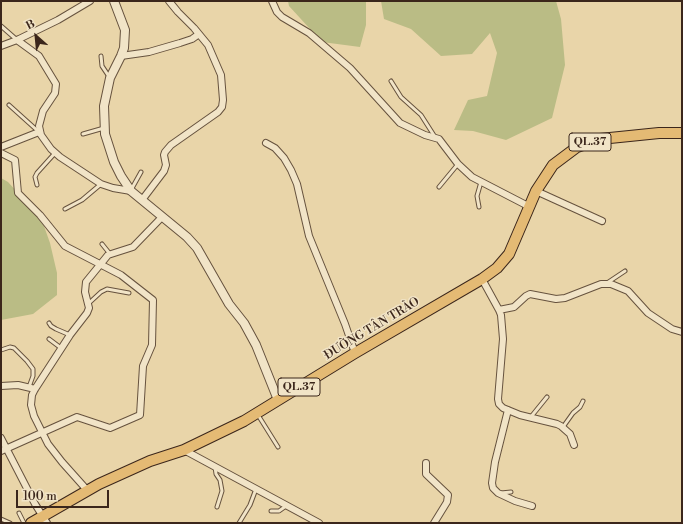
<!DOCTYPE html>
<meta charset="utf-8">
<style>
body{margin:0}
#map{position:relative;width:683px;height:524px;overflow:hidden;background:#e9d5a9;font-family:"Libre Bodoni",serif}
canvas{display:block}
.frame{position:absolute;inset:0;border:2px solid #3b261b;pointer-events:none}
.north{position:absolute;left:16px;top:16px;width:40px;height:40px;-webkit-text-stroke:3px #f1e4c7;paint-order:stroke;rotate:333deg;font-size:11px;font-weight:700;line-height:16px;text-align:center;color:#3b261b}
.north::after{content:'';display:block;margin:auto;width:14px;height:18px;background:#3b261b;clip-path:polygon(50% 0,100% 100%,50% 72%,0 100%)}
.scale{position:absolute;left:16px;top:490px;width:93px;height:18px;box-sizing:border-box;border:2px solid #3b261b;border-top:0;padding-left:5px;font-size:12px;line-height:14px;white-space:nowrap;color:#3b261b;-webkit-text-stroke:3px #f1e4c7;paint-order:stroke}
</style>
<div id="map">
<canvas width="683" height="524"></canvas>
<div class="frame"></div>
<div class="north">B</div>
<div class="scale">100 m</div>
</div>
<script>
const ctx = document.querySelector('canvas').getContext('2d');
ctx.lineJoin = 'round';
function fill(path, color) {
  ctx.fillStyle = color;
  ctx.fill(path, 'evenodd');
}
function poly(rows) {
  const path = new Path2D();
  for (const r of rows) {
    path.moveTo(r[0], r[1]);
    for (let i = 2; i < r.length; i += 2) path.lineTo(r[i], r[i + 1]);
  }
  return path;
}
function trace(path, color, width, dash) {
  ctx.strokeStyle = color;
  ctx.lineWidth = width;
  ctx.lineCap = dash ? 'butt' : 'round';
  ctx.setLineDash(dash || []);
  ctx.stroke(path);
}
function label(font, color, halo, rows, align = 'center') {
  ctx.font = font + ' "Libre Bodoni",serif';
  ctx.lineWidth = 3;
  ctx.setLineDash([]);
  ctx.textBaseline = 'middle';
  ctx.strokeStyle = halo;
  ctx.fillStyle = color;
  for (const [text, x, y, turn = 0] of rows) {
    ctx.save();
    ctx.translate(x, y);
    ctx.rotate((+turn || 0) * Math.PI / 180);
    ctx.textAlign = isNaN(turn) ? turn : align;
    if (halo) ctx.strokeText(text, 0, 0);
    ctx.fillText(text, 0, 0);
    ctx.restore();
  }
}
fill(poly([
 [288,1,366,1,366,25,360,47,322,42,289,6],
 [381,1,556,1,561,19,565,65,552,118,506,140,473,131,454,130,468,100,487,96,497,53,490,33,472,54,441,56,411,29,384,19],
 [1,178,8,182,18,193,40,215,50,243,57,273,57,295,33,314,1,320]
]), '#babc85');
const service = poly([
 [1,26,17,40],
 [101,56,102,66,110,78],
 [391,81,401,97,421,115,435,137],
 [9,105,39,132],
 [83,134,104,128],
 [37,185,35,177,37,173,55,153],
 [439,187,458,164],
 [131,190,141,172],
 [479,207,477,196,481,182],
 [65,209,82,200,101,184],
 [102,244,110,254],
 [607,283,625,271],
 [88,304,101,292,107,289,129,293],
 [49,323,51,326,56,329,70,335],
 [49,339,61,348],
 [1,350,10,347,14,348,27,361,33,369,33,376,29,387],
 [258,415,278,447],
 [530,418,547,397],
 [563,427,573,413,580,407,583,401],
 [215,467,216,474,220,480,222,491,217,507],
 [501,493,511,492],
 [271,511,279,511,286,506],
 [19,513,24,523],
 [1,519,10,523],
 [239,523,250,505,256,489]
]);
const minor = poly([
 [272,1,277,12,282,17,309,33,350,68,400,123,425,135,439,139,458,164,472,177,530,207],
 [17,40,39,56,56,84,55,93,43,111,39,126,41,135,51,149,60,157,101,184,113,188,131,191],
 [1,46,17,40,58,20,90,1],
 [121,56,149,52,180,43,192,39,199,34],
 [266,143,275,148,284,158,291,170,297,184,309,236,345,324,355,353],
 [1,147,39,132],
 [1,153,15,160,18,193,40,215,65,246,121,275,153,300,152,345,143,366,140,415,110,428,77,417,1,451],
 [536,191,602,221],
 [142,200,164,171,166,165,164,155,165,152,171,145,218,112,222,107,223,100,221,75,208,45,194,28,178,12,169,1],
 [482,279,499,310,501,315,503,339,498,399,499,404,503,408,520,415,557,424,561,426,570,434,574,445],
 [499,310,514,307,526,296,530,294,556,299,565,298,601,284,611,284,628,291,648,313,672,329,682,332],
 [1,386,18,385,35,389],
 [508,410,495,462,492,483,493,488,498,493,515,501,532,506],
 [1,438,35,504,47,523],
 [184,450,319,523],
 [426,463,426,474,448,495,447,502,434,523],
 [87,490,62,462,48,444,34,416,31,405,32,395,35,389,70,335,87,313,89,308,85,292,86,282,108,255,133,247,162,217]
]);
const tertiary = poly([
 [114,1,125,30,124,48,121,56,110,78,104,106,105,134,114,162,121,176,131,191,187,237,197,248,229,304,244,323,256,345,278,400]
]);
const trunk = poly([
 [31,523,99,484,150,461,184,450,244,421,355,353,482,279,497,268,509,254,536,191,553,165,577,147,600,139,659,133,682,133]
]);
trace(service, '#66523e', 5);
trace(minor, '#66523e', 8);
trace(tertiary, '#66523e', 10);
trace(trunk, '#3b261b', 12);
trace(service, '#f1e4c7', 3);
trace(minor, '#f1e4c7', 6);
trace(tertiary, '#f1e4c7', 8);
trace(trunk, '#e4ba74', 10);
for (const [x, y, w] of [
 [590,142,42],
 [299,387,42]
]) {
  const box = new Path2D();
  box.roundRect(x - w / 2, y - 9, w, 18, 3);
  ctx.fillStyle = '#f1e4c7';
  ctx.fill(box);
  trace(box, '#3b261b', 1);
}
label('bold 11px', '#3b261b', null, [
 ["QL.37",590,142],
 ["QL.37",299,387]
]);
label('12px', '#3b261b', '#f1e4c7', [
 ["ĐƯỜNG TÂN TRÀO",372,329,-31]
]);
</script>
